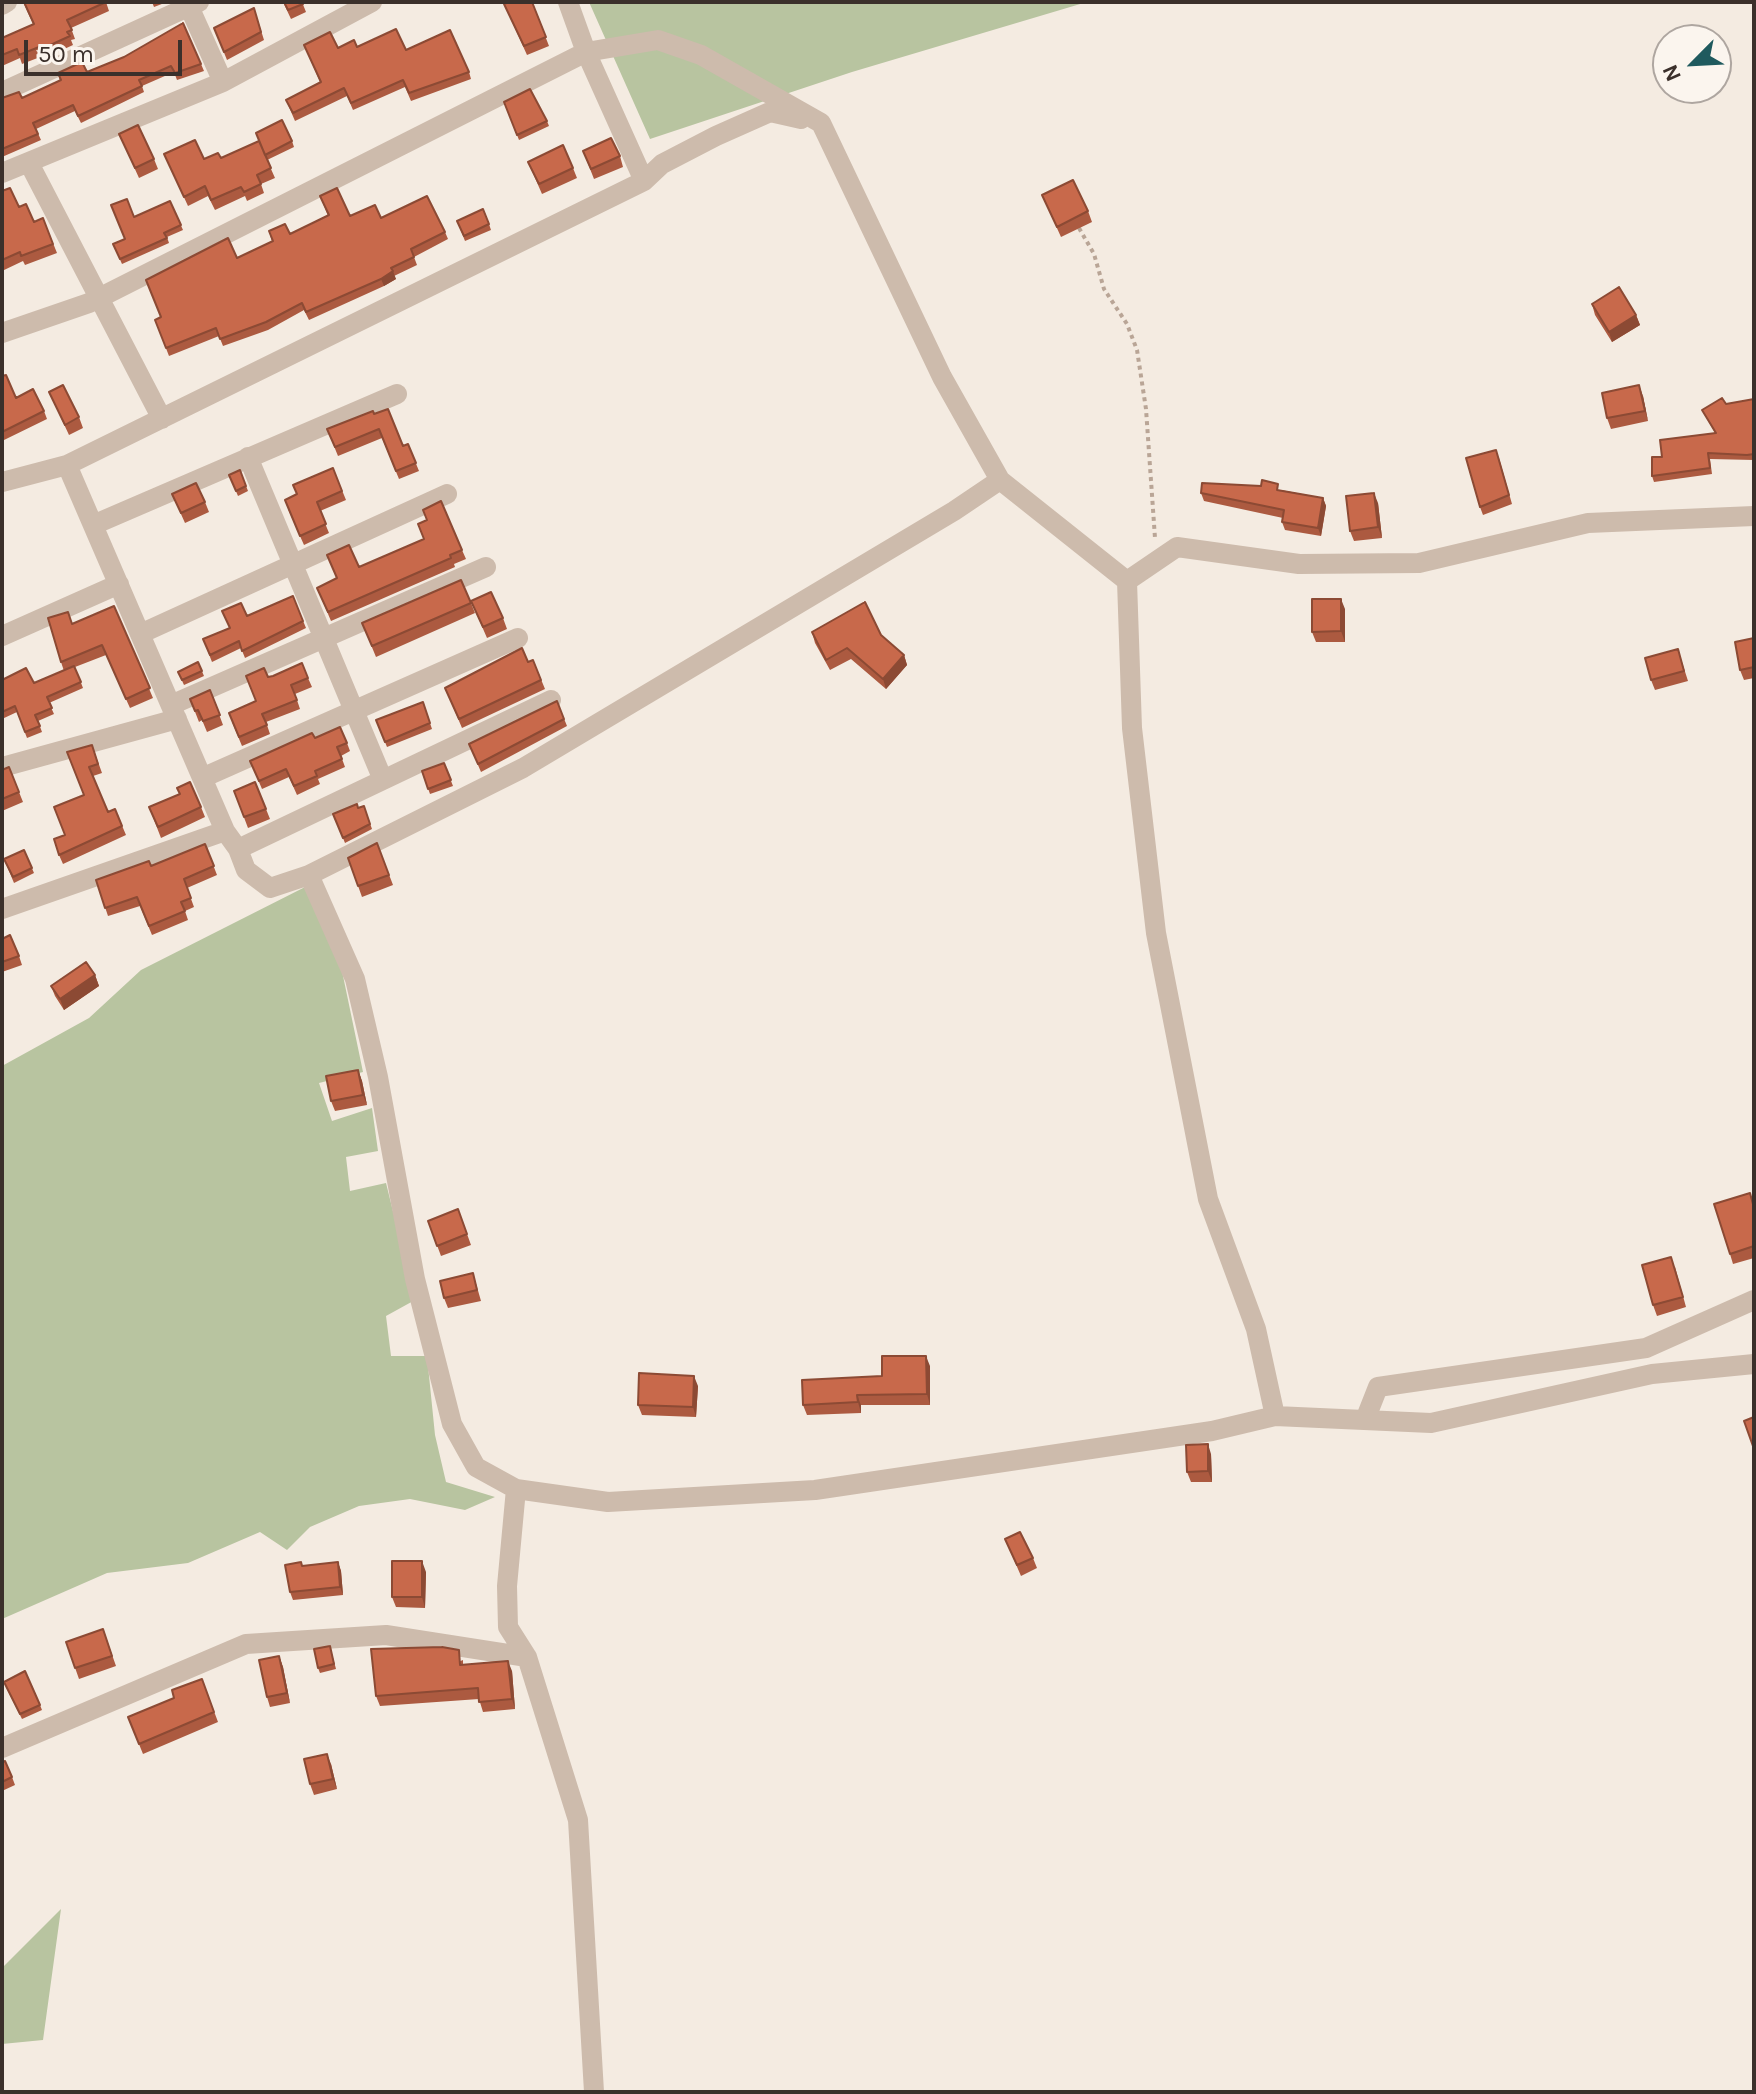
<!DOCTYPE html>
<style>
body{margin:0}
#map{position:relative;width:1756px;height:2094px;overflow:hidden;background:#f4ebe1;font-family:Karla,sans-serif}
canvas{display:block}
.frame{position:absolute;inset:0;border:4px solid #3b302b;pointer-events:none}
.north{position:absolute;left:1652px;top:24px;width:80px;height:80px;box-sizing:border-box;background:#fbf5ee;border:2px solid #aea6a0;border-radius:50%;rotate:246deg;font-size:22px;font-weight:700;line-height:32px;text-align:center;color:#3b302b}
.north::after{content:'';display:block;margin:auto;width:28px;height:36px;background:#1f5a5e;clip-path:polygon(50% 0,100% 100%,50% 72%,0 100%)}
.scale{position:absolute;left:24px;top:40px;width:158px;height:36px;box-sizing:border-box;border:4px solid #3b302b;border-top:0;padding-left:10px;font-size:24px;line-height:28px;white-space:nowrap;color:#3b302b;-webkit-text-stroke:6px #fbf5ee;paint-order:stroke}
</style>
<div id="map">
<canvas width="1756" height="2094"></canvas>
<div class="frame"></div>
<div class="north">N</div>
<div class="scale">50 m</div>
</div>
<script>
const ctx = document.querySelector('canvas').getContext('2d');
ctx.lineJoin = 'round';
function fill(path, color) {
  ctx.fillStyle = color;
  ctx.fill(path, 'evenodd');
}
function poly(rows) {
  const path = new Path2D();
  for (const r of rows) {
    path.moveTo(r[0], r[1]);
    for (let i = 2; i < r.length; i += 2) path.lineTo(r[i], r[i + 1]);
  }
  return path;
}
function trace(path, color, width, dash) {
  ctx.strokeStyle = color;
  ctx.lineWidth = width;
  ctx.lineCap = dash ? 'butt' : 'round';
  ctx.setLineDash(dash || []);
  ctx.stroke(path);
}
fill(poly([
 [589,2,1087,2,852,72,650,139],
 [311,884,337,947,363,1072,319,1083,332,1121,372,1108,378,1151,346,1157,350,1191,386,1183,415,1300,386,1316,391,1356,427,1356,435,1435,446,1482,495,1497,465,1510,410,1499,359,1506,310,1527,287,1550,260,1532,188,1563,107,1573,2,1619,2,1066,89,1018,141,970],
 [61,1909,43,2040,2,2044,2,1968]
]), '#b8c4a0');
trace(poly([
 [1079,228,1094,254,1104,289,1127,324,1137,350,1146,409,1155,538]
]), '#b9a596', 4, [4, 4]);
trace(poly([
 [187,2,223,82],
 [568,2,586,52,644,181],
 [2,5,7,2],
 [2,92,199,2],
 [29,163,162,419],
 [2,173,223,82,372,2],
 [2,333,89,303,586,52,658,40,701,55,821,123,942,377,1000,480,1127,581,1132,728,1156,933,1208,1199,1256,1329,1275,1416,1212,1431,815,1490,608,1502,516,1489,507,1586,508,1627,527,1657,578,1820,594,2092],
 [248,457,383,780],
 [67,465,225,831,238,849,246,870,270,888,309,875,523,768,954,511,1000,480],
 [2,482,67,465,644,181,662,164,716,136,770,112,801,119],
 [93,525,397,394],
 [1127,581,1177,547,1299,564,1419,563,1588,523,1754,516],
 [140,634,447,494],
 [2,636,119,584],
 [171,705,486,567],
 [2,767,177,719],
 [202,778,518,638],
 [238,849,551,700],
 [309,875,355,979,378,1077,415,1279,452,1424,476,1467,516,1489],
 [2,909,225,831],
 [1275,1416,1431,1423,1652,1374,1754,1364],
 [1365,1420,1378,1387,1646,1348,1754,1300],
 [2,1748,246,1644,386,1635,527,1657]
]), '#cdbbac', 20);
fill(poly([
 [23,2,106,2,109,11,71,28,75,39,71,40,73,45,49,56,48,54,22,64,20,58,2,66,2,38,33,24],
 [152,2,167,2,154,7],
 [283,2,302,2,306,12,291,19],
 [532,2,549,46,527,55,504,4],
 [254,8,264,40,227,60,214,28],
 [304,45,338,48,357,47,406,50,469,72,471,79,411,101,405,87,353,110,347,96,295,121,286,100,320,82],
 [201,64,204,71,177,80,174,72,142,86,144,92,81,123,75,111,36,129,41,140,2,157,2,98,22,98,60,80,58,73],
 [504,102,547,121,549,126,519,140],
 [119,134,154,159,158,169,139,178],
 [292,141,294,147,267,160,275,178,261,184,264,193,247,201,245,196,215,210,208,196,188,206,164,154,204,159,221,158],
 [583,151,620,156,623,167,594,179],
 [528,162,573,168,577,178,542,194],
 [2,191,34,222,43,218,57,253,25,265,23,261,2,271],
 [1042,195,1088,211,1092,222,1061,237],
 [320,196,350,216,381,218,445,232,448,239,414,257,417,265,394,276,396,279,384,286,309,320,304,310,268,330,223,346,219,336,169,356,155,320,161,317,237,258,272,242,269,231,290,234,328,216],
 [170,201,183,230,167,237,169,243,122,264,113,244,125,239,134,217],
 [457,221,489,224,491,230,465,241],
 [1592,304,1636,315,1640,325,1612,342,1595,315],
 [2,376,16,398,44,411,47,419,2,441],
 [49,392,79,417,83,428,69,435],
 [1643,396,1648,421,1611,429,1607,418],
 [1754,399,1754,460,1710,459,1712,474,1654,482,1652,476,1662,457,1715,433,1702,410],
 [374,414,403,446,408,444,419,471,399,479,382,438,338,456,327,429],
 [1499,458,1512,504,1483,515,1480,507],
 [333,468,346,500,320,511,329,533,304,545,288,509,297,494,293,485],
 [240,470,248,491,238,496,229,475],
 [1281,490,1323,498,1326,506,1321,536,1285,530,1282,522,1283,518,1204,501,1201,493],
 [172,494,205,502,209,512,185,523],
 [1378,503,1382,538,1354,541,1350,531],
 [423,510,462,550,466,559,454,564,455,567,331,621,317,588,337,579,327,555,359,567,424,539,427,520],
 [293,596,306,628,245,658,241,648,212,662,203,639,229,628,247,616],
 [471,601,503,618,507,629,487,638],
 [471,603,475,613,376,657,362,623],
 [114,606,153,698,130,708,106,655,75,667,83,688,49,703,54,714,38,721,42,732,27,738,17,712,2,719,2,680,34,683,64,671,61,662,72,624],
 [1345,609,1345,642,1316,642,1312,632],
 [812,632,881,635,904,655,907,665,886,689,851,659,830,670,815,643],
 [1754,638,1754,678,1744,680,1740,670],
 [1681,659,1688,681,1655,690,1651,680],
 [533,660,545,689,462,728,445,688],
 [198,662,204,676,184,685,178,672],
 [268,677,308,678,312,687,295,694,300,709,266,722,270,734,242,746,232,722,256,701],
 [210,690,223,725,207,732,202,720,199,722,190,699],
 [557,701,567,726,481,772,469,744],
 [423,702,432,729,387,747,376,720],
 [315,738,347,743,350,751,341,756,345,767,318,779,320,784,297,795,289,777,262,789,250,761],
 [92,745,102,773,93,776,108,812,115,809,126,835,63,864,59,855,65,835,83,795],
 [444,763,453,786,430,794,422,771],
 [2,770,19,792,23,802,2,811],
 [234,791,266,809,270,819,248,828],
 [180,794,201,807,205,817,161,838,149,807],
 [364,806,372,829,345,843,333,814],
 [377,843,393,885,362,897,348,858],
 [205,844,217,875,187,888,194,907,185,911,188,920,152,935,140,906,108,916,96,880,151,866],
 [24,850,34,873,14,883,4,859],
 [2,939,19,956,22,965,2,972],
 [95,975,99,986,64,1010,55,996,51,986],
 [358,1070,362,1081,367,1105,335,1111,331,1101],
 [1754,1205,1754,1258,1733,1264,1730,1254],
 [458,1209,471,1245,441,1256,428,1221],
 [1675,1267,1686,1307,1657,1316,1653,1305],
 [473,1273,481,1301,448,1308,444,1298],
 [930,1366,930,1405,861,1405,861,1413,807,1415,803,1405,882,1376],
 [698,1386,696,1417,642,1415,638,1405],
 [1211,1454,1212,1482,1191,1482,1187,1472],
 [1005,1539,1033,1558,1037,1568,1021,1576],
 [301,1562,302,1566,338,1562,341,1571,343,1595,293,1600,290,1592],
 [426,1572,425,1608,396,1607,392,1597],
 [103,1629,116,1666,79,1679,66,1642],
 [330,1646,336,1669,320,1673,318,1668],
 [279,1656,283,1667,290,1703,270,1707,267,1697],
 [463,1660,463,1664,512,1671,515,1709,483,1712,479,1699,380,1706,376,1696],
 [202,1679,218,1722,143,1754,128,1717,174,1698],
 [6,1687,40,1705,42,1710,22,1719],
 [2,1762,12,1777,15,1785,2,1791],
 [331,1764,337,1789,314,1795,310,1784]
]), '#ac5a40');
fill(poly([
 [393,271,396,279,384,286,381,279],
 [1636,315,1640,325,1612,342,1609,332],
 [1639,385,1643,396,1648,421,1645,411],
 [1374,493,1378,503,1382,538,1378,527],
 [1323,498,1326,506,1321,536,1318,528],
 [1341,599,1345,609,1345,642,1341,631],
 [904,655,907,665,886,689,883,679],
 [95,975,99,986,64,1010,60,999],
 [358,1070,362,1081,367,1105,363,1095],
 [926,1356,930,1366,930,1405,927,1394],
 [694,1376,698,1386,696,1417,693,1407],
 [857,1395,861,1405,861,1413,858,1402],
 [1208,1444,1211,1454,1212,1482,1208,1471],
 [422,1561,426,1572,425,1608,422,1597],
 [338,1562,341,1571,343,1595,340,1587],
 [279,1656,283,1667,290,1703,287,1693],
 [508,1661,512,1671,515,1709,512,1699],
 [327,1754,331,1764,337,1789,333,1779]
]), '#8c4a34');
const building = poly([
 [24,2,106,2,67,20,72,30,67,32,70,36,46,47,44,45,19,55,17,49,2,55,2,38,34,24,24,2],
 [284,2,302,2,303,4,288,10,284,2],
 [509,2,532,2,546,37,524,46,504,4,509,2],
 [254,8,261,32,224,52,214,28,254,8],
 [183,23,201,64,175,73,171,66,139,80,142,86,78,116,73,105,33,123,38,134,2,149,2,98,19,92,22,98,61,80,58,73,82,62,87,72,124,57,183,23],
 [396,29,406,50,450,30,469,72,409,93,403,80,351,103,344,88,293,113,286,100,321,82,304,45,330,32,338,48,354,40,357,47,396,29],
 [530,89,547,121,517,135,504,102,530,89],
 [282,120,292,141,265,155,256,133,282,120],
 [138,125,154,159,135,168,119,134,138,125],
 [611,138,620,156,591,169,583,151,611,138],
 [195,140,204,159,218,153,221,158,259,141,271,168,257,175,261,184,244,192,241,187,211,200,205,186,184,197,164,154,195,140],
 [563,145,573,168,539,184,528,162,563,145],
 [1073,180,1088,211,1057,227,1042,195,1073,180],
 [10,188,19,207,26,204,34,222,43,218,53,244,21,256,20,252,2,260,2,191,10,188],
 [337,188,350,216,375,205,381,218,427,196,445,232,411,249,414,257,391,268,393,271,381,279,306,312,302,303,266,322,220,339,216,328,166,348,155,320,161,317,146,280,228,238,237,258,273,241,269,231,285,224,290,234,329,215,320,196,337,188],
 [127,199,134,217,170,201,181,225,164,233,167,238,120,259,113,244,125,239,111,205,127,199],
 [483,209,489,224,464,236,457,221,483,209],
 [1619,287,1636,315,1609,332,1592,304,1619,287],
 [6,375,16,398,33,389,44,411,2,432,2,376,6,375],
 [63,385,79,417,65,425,49,392,63,385],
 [1639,385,1645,411,1607,418,1602,393,1639,385],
 [1722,398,1726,404,1754,399,1754,454,1747,455,1708,453,1710,468,1652,476,1652,457,1662,457,1660,440,1716,433,1702,410,1722,398],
 [388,409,403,446,408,444,416,463,396,471,379,429,335,447,327,429,373,411,374,414,388,409],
 [1496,450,1509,495,1480,507,1466,458,1496,450],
 [333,468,342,491,317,502,326,524,300,536,285,500,297,494,293,485,333,468],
 [240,470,246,486,236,491,229,475,240,470],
 [1262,480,1278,484,1277,490,1323,498,1318,528,1282,522,1284,510,1201,493,1202,483,1261,486,1262,480],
 [196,483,205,502,181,513,172,494,196,483],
 [1374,493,1378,527,1350,531,1346,496,1374,493],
 [441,501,462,550,450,555,451,558,328,612,317,588,337,578,327,555,349,545,359,567,424,539,418,524,427,520,423,510,441,501],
 [461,580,471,603,372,646,362,623,461,580],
 [491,592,503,618,483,627,471,601,491,592],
 [293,596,303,621,242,651,239,641,210,655,203,639,230,628,222,611,241,603,247,616,293,596],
 [1312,599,1341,599,1341,631,1312,632,1312,599],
 [865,602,881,635,904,655,883,679,847,648,826,660,812,632,865,602],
 [114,606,150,688,126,699,102,645,61,662,48,618,68,612,72,624,114,606],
 [1754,638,1754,667,1740,670,1735,642,1754,638],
 [522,648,528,662,533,660,541,680,459,719,445,688,522,648],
 [1678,649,1684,671,1651,680,1645,658,1678,649],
 [198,662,202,671,182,680,178,672,198,662],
 [302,663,308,678,291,685,297,700,262,714,267,725,239,737,229,713,256,701,246,676,264,668,268,677,273,676,302,663],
 [74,666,81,682,47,697,52,708,35,715,40,726,25,732,15,706,2,712,2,680,26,668,34,683,74,666],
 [210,690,220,715,203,721,198,710,195,711,190,699,210,690],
 [557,701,564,719,478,764,469,744,557,701],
 [423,702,430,723,385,742,376,720,423,702],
 [340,727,347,743,337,747,342,759,315,771,317,776,294,786,286,769,259,781,250,761,312,733,315,738,340,727],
 [92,745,98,764,89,767,108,812,115,809,122,826,59,855,54,839,65,835,54,807,84,795,67,752,92,745],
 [444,763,451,780,428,789,422,771,444,763],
 [9,767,19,792,2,799,2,770,9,767],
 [190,782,201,807,158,827,149,807,180,794,177,788,190,782],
 [255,782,266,809,244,817,234,791,255,782],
 [357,804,358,808,364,806,370,824,343,838,333,814,357,804],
 [377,843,389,875,358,886,348,858,377,843],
 [205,844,214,866,184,879,191,898,181,902,185,911,149,926,137,897,105,908,96,880,149,861,151,866,205,844],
 [24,850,32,868,13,877,4,859,24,850],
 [10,935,19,956,2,962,2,939,10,935],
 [86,962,95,975,60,999,51,986,86,962],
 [358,1070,363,1095,331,1101,326,1076,358,1070],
 [1750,1193,1754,1208,1754,1246,1730,1254,1714,1204,1750,1193],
 [458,1209,467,1234,437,1246,428,1221,458,1209],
 [1671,1257,1683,1297,1653,1305,1642,1265,1671,1257],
 [473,1273,477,1290,444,1298,440,1281,473,1273],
 [882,1356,926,1356,927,1394,857,1395,858,1402,803,1405,802,1380,882,1376,882,1356],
 [639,1373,694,1376,693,1407,638,1405,639,1373],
 [1754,1417,1754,1449,1744,1421,1754,1417],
 [1208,1444,1208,1471,1187,1472,1186,1445,1208,1444],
 [1020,1532,1033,1558,1017,1565,1005,1539,1020,1532],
 [392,1561,422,1561,422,1597,392,1597,392,1561],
 [301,1562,302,1566,338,1562,340,1587,290,1592,285,1565,301,1562],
 [103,1629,112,1656,75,1668,66,1642,103,1629],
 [330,1646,334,1664,318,1668,314,1649,330,1646],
 [442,1647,459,1650,460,1665,508,1661,512,1699,479,1702,478,1688,376,1696,371,1649,442,1647],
 [279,1656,287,1693,267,1697,259,1660,279,1656],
 [25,1671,40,1705,20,1714,4,1682,25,1671],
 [202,1679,214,1712,139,1744,128,1717,174,1698,172,1690,202,1679],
 [327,1754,333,1779,310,1784,304,1759,327,1754],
 [5,1761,12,1777,2,1782,2,1762,5,1761]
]);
fill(building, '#c8694b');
trace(building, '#8c4a34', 2);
</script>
